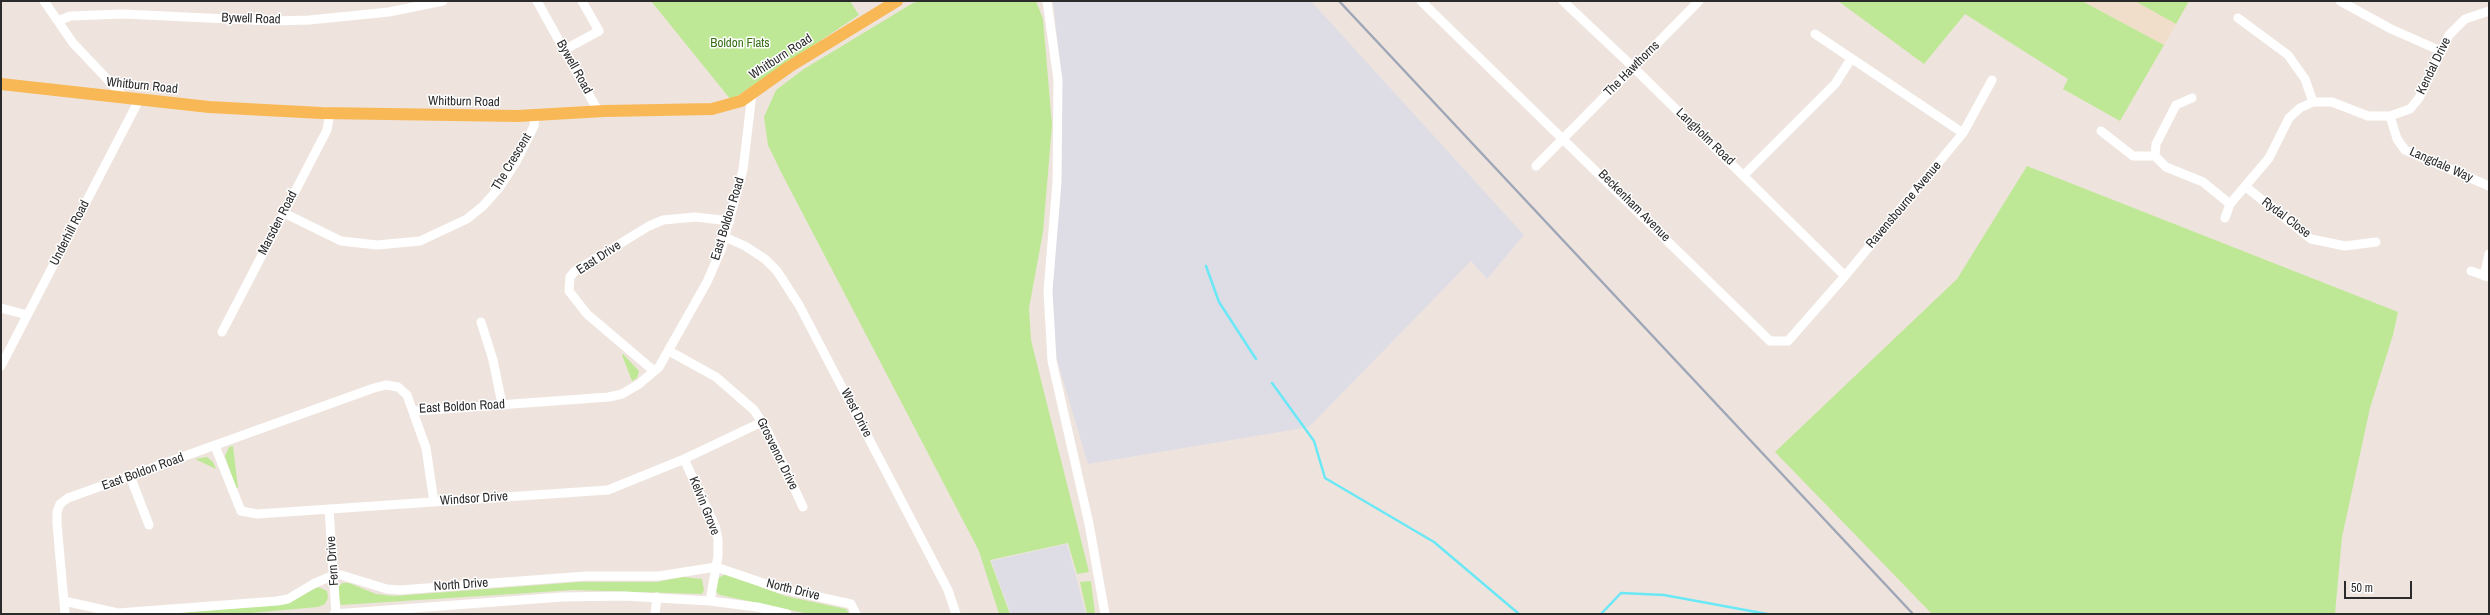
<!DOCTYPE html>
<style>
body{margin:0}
#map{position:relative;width:2490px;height:615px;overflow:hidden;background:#eee4dd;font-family:"Archivo Narrow",sans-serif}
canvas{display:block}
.frame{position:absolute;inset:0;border:2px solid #2b2b2b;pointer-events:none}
.scale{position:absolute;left:2344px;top:581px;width:68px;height:18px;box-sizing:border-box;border:2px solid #2b2b2b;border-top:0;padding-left:5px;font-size:12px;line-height:14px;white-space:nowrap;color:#2b2b2b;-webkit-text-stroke:3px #fff;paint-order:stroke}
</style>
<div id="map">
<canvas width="2490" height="615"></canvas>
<div class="frame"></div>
<div class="scale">50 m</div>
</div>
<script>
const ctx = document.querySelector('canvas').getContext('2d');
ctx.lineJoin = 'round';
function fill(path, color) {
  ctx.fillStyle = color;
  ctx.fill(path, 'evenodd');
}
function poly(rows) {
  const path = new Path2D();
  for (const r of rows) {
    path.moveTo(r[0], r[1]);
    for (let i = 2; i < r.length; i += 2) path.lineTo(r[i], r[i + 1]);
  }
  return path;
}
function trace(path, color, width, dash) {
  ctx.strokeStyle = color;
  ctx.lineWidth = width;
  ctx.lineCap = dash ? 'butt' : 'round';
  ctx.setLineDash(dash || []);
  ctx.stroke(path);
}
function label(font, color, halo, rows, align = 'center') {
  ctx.font = font + ' "Archivo Narrow",sans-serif';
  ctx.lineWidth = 3;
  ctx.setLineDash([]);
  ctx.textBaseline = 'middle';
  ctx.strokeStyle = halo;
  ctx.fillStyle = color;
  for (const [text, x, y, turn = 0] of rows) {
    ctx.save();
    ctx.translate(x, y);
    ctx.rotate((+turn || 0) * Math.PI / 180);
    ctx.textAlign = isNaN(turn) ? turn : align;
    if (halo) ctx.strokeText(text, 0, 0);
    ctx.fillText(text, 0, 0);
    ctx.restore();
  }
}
fill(poly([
 [1053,1,1311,1,1524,235,1487,279,1471,261,1309,427,1088,464,1057,360,1050,291,1062,81],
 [1067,544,1086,614,1011,614,991,561]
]), '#dedde6');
fill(poly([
 [2082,1,2189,1,2164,45]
]), '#f0decb');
fill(poly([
 [651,1,850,1,859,15,731,100],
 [921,1,1036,1,1043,19,1052,125,1043,232,1029,308,1031,340,1089,572,1077,574,1068,543,990,560,1010,614,999,614,979,551,781,172,768,145,764,117,776,90,804,69,913,3],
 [1838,1,2082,1,2164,45,2120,121,2063,89,2068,79,1965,14,1924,64],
 [2135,1,2189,1,2176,24],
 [2027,166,2398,312,2393,335,2370,408,2342,537,2335,614,1932,614,1775,452,1957,279],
 [623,354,639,371,637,378,632,381,622,355],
 [233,446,238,488,236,488,225,456,229,447],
 [207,457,213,462,216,469,195,459],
 [726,574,785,596,846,609,849,614,809,614,720,595,716,592,716,579],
 [683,577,702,579,704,590,702,594,574,590,341,605,339,599,338,587,342,583,349,583,376,594,394,596,579,582,656,582],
 [1091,581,1095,614,1087,614,1080,582],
 [318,587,327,591,328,598,325,604,318,607,240,614,166,614,286,604]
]), '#bfe896');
trace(poly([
 [1206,266,1219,302,1256,359],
 [1272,383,1314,441,1325,478,1434,542,1519,614],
 [1601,614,1621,593,1664,595,1767,614]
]), '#6ae8f6', 2.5);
trace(poly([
 [44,1,73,43,125,98],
 [537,1,598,111],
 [1047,1,1058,80,1057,182,1048,291,1052,361,1089,524,1105,614],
 [1421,1,1770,341,1788,341,1845,276,1963,133,1992,80],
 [1563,1,1633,67,1845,276],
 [2340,1,2391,29,2441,51],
 [2238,18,2288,55,2305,79,2313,102],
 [58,21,70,16,123,14,271,21,309,20,389,12,443,1],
 [1815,34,1963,133],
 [564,50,599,31,582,1],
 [2192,98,2176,105,2156,144,2155,156,2166,167,2203,182,2230,204],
 [2390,116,2397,139,2405,150,2489,186],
 [2101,131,2133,156,2155,156],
 [1536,166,1699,1],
 [1744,175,1835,84,1851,59],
 [2246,187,2311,239,2345,246,2376,242],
 [284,213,341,241,377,245,420,241,467,219,483,206,499,188,516,162,534,126,535,115],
 [2225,218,2230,204,2269,158,2289,118,2300,108,2313,102,2332,102,2368,116,2390,116,2410,109,2419,98,2449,35,2465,19,2489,11],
 [725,237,745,246,765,259,777,271,799,305,948,590,956,614],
 [2471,271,2489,277],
 [2484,276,2489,254],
 [1,308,27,315],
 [481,322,493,360,502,404],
 [222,332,327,130,330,113],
 [669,351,716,377,754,410,767,430,803,507],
 [1,366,139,100],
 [654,371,587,314,569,291,570,277,575,271,649,226,663,220,695,217,730,221],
 [415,411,609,397,622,394,639,384,659,367,707,282,721,250,743,170,752,93],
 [215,446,241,511,257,514,608,490,682,460,762,422],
 [684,459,715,526,718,539,718,556,710,601],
 [130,476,149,525],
 [329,509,336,614],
 [64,601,118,613,277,601,288,599,313,584,334,575,341,575,387,589,400,590,586,576,659,576,716,567,778,588,851,604,856,614],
 [65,614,57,524,57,512,60,504,68,498,374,388,386,385,398,387,407,395,426,448,434,502],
 [334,614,562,597,624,596,710,601,757,607,787,614],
 [655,614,657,597]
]), '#fff', 9);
trace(poly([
 [1,84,209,107,321,113,518,116,604,111,712,109,741,101,789,67,897,1]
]), '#f9b856', 12);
trace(poly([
 [1339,1,1913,614]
]), '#9fa6b7', 2.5);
label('13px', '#2b2b2b', '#fff', [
 ["Bywell Road",251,19,2],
 ["Whitburn Road",781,57,-33],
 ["Kendal Drive",2434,66,-64],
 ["Bywell Road",574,67,61],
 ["The Hawthorns",1632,69,-45],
 ["Whitburn Road",142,86,6],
 ["Whitburn Road",464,102,1],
 ["Langholm Road",1705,137,44],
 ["The Crescent",512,162,-59],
 ["Langdale Way",2441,165,24],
 ["Ravensbourne Avenue",1904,205,-50],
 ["Beckenham Avenue",1634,206,45],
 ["Rydal Close",2286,218,37],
 ["East Boldon Road",728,219,-73],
 ["Marsden Road",278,223,-63],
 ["Underhill Road",70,233,-63],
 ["East Drive",599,258,-33],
 ["East Boldon Road",462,407,-3],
 ["West Drive",856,413,63],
 ["Grosvenor Drive",777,454,64],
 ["East Boldon Road",143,472,-20],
 ["Windsor Drive",474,499,-4],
 ["Kelvin Grove",704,506,68],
 ["Fern Drive",333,561,-94],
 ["North Drive",461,585,-4],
 ["North Drive",793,590,14]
]);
label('13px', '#366e16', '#fff', [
 ["Boldon Flats",740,44]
]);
</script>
